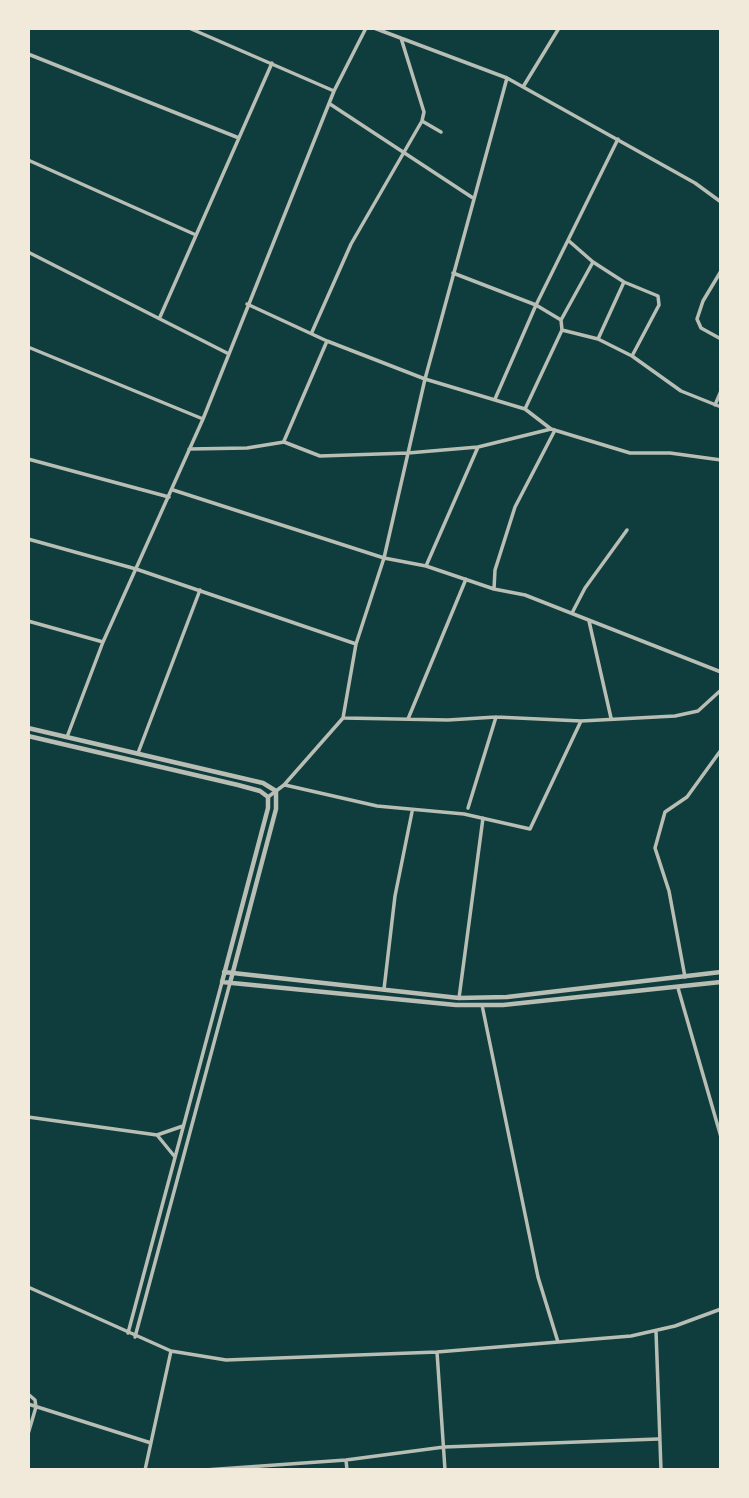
<!DOCTYPE html>
<style>
body{margin:0}
#map{position:relative;width:749px;height:1498px;overflow:hidden;background:#0f3d3e;font-family:"Noto Sans",sans-serif}
canvas{display:block}
.frame{position:absolute;inset:0;border:30px solid #f1e9da;pointer-events:none}
</style>
<div id="map">
<canvas width="749" height="1498"></canvas>
<div class="frame"></div>
</div>
<script>
const ctx = document.querySelector('canvas').getContext('2d');
ctx.lineJoin = 'round';
function poly(rows) {
  const path = new Path2D();
  for (const r of rows) {
    path.moveTo(r[0], r[1]);
    for (let i = 2; i < r.length; i += 2) path.lineTo(r[i], r[i + 1]);
  }
  return path;
}
function trace(path, color, width, dash) {
  ctx.strokeStyle = color;
  ctx.lineWidth = width;
  ctx.lineCap = dash ? 'butt' : 'round';
  ctx.setLineDash(dash || []);
  ctx.stroke(path);
}
trace(poly([
 [189,28,334,91],
 [374,28,507,78,695,183,721,202],
 [401,38,424,112,422,121,441,132],
 [28,54,239,138],
 [523,87,559,28],
 [330,104,473,198],
 [28,160,196,235],
 [569,241,593,262,624,282,658,296,659,305,632,356],
 [28,252,227,353],
 [721,271,703,301,697,319,701,328,721,339],
 [453,273,536,305,561,320,562,330,598,339,632,356,681,391,721,407],
 [247,304,327,341,425,379,525,409,551,429,630,453,670,453,721,460],
 [160,317,272,63],
 [561,320,593,262],
 [312,332,351,244,422,121],
 [598,339,624,282],
 [28,347,203,419],
 [495,399,536,305,618,139],
 [715,405,721,391],
 [525,409,562,330],
 [284,441,327,341],
 [189,449,247,448,284,442,320,456,408,453,478,447,551,429],
 [28,459,169,497],
 [173,490,384,558,426,566,494,589,525,595,721,672],
 [28,539,136,569,356,644],
 [426,566,478,447],
 [494,589,495,570,515,507,555,430],
 [572,613,585,588,627,530],
 [28,621,103,642],
 [589,621,611,718],
 [344,718,448,720,496,717,581,721,675,716,698,711,721,690],
 [408,719,466,579],
 [67,737,103,642,203,419,334,91,366,28],
 [138,753,200,590],
 [285,785,377,806,464,814,530,829,581,721],
 [268,797,284,785,343,718,356,644,384,558,425,379,507,78],
 [468,808,496,717],
 [685,977,669,891,655,848,665,812,687,797,721,750],
 [678,988,721,1137],
 [384,989,395,896,412,812],
 [459,998,483,818],
 [482,1005,538,1277,558,1342],
 [28,1117,157,1135,183,1126],
 [157,1135,175,1157],
 [28,1287,171,1351,226,1360,437,1352,631,1336,675,1326,721,1309],
 [656,1331,661,1470],
 [128,1333,222,982],
 [135,1337,230,983],
 [437,1352,445,1470],
 [28,1394,35,1400,36,1407,28,1434],
 [28,1404,151,1443],
 [346,1460,347,1470],
 [145,1470,171,1351],
 [205,1470,346,1460,444,1447,658,1439]
]), '#b8beb3', 3.5);
trace(poly([
 [28,728,263,783,276,791,276,809,230,983],
 [28,736,238,785,260,791,268,797,268,808,222,982,456,1005,503,1005,721,982],
 [224,972,459,998,507,997,721,972]
]), '#b8beb3', 4.5);
</script>
